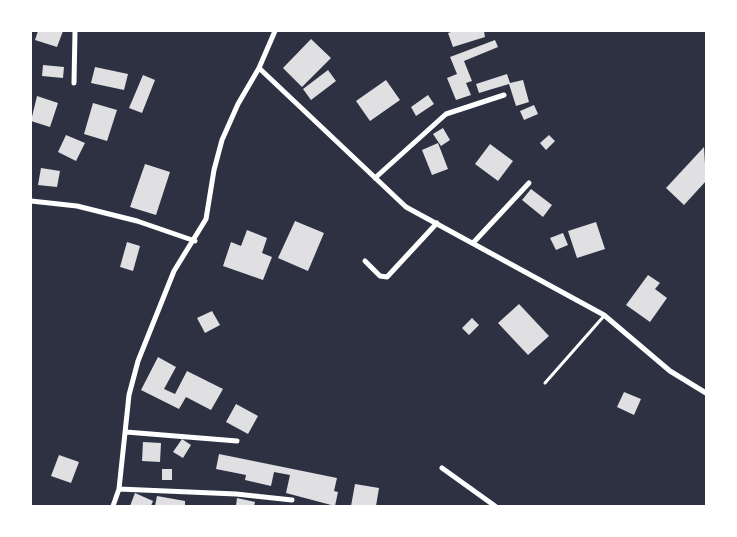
<!DOCTYPE html>
<style>
body{margin:0}
#map{position:relative;width:737px;height:537px;overflow:hidden;background:#2d3142;font-family:"Public Sans",sans-serif}
canvas{display:block}
.frame{position:absolute;inset:0;border:32px solid #fff;pointer-events:none}
</style>
<div id="map">
<canvas width="737" height="537"></canvas>
<div class="frame"></div>
</div>
<script>
const ctx = document.querySelector('canvas').getContext('2d');
ctx.lineJoin = 'round';
function fill(path, color) {
  ctx.fillStyle = color;
  ctx.fill(path, 'evenodd');
}
function poly(rows) {
  const path = new Path2D();
  for (const r of rows) {
    path.moveTo(r[0], r[1]);
    for (let i = 2; i < r.length; i += 2) path.lineTo(r[i], r[i + 1]);
  }
  return path;
}
function trace(path, color, width, dash) {
  ctx.strokeStyle = color;
  ctx.lineWidth = width;
  ctx.lineCap = dash ? 'butt' : 'round';
  ctx.setLineDash(dash || []);
  ctx.stroke(path);
}
fill(poly([
 [38,31,63,31,57,47,35,40],
 [454,31,484,31,485,37,453,47,448,33],
 [311,39,331,58,302,87,283,68],
 [495,40,498,47,464,61,472,81,466,83,471,95,456,100,447,78,457,74,450,57],
 [43,65,64,67,63,78,42,76],
 [95,67,128,74,124,90,91,83],
 [328,70,336,81,311,100,303,89],
 [507,74,510,83,523,80,529,102,516,106,509,84,479,93,476,84],
 [143,75,155,80,142,113,129,108],
 [386,80,400,100,370,121,356,101],
 [428,95,434,104,416,116,411,107],
 [37,96,58,103,50,127,31,121],
 [93,103,117,110,107,141,84,134],
 [534,105,538,114,524,120,520,111],
 [443,128,450,140,441,146,433,134],
 [66,135,85,143,76,161,58,152],
 [549,135,555,141,546,150,540,143],
 [438,143,448,169,432,175,422,150],
 [490,144,513,161,498,181,475,164],
 [704,147,706,181,684,205,666,188],
 [145,164,170,172,156,215,130,207],
 [41,168,60,171,57,187,38,185],
 [531,189,552,205,543,217,522,200],
 [295,221,324,233,308,271,278,258],
 [596,222,605,249,577,258,568,231],
 [247,230,267,238,262,253,272,257,263,280,223,266,231,242,241,246],
 [563,233,568,245,556,250,550,238],
 [127,242,140,246,133,271,120,267],
 [648,275,660,283,655,289,667,298,650,322,626,305],
 [519,304,549,336,528,355,498,323],
 [212,311,220,325,205,333,197,318],
 [472,318,479,325,469,335,462,328],
 [158,357,176,367,164,389,175,394,187,371,223,389,211,410,186,397,179,409,141,390],
 [624,392,641,399,634,415,617,407],
 [236,404,258,416,248,434,226,422],
 [182,439,191,445,183,458,173,452],
 [143,442,161,443,160,462,142,461],
 [219,454,337,478,334,491,338,492,335,506,286,493,290,475,274,472,271,486,245,480,246,475,216,469],
 [59,455,79,462,71,483,51,476],
 [162,469,172,469,172,480,162,480],
 [355,484,379,488,376,506,351,506],
 [135,493,153,501,151,506,130,506],
 [157,496,185,501,185,506,155,506],
 [237,498,255,502,254,506,236,506]
]), '#e0e0e3');
trace(poly([
 [545,383,604,316]
]), '#fff', 3);
trace(poly([
 [259,68,406,207,604,315,670,371,706,393],
 [74,83,75,31],
 [375,178,446,114,504,95],
 [31,201,77,206,137,221,195,241],
 [473,243,529,183],
 [365,261,380,276,387,277,437,223],
 [126,432,237,441],
 [442,468,495,506],
 [119,489,236,494,292,500],
 [113,506,119,489,129,395,138,361,174,271,206,219,214,170,222,140,238,104,259,68,275,31]
]), '#fff', 5);
</script>
